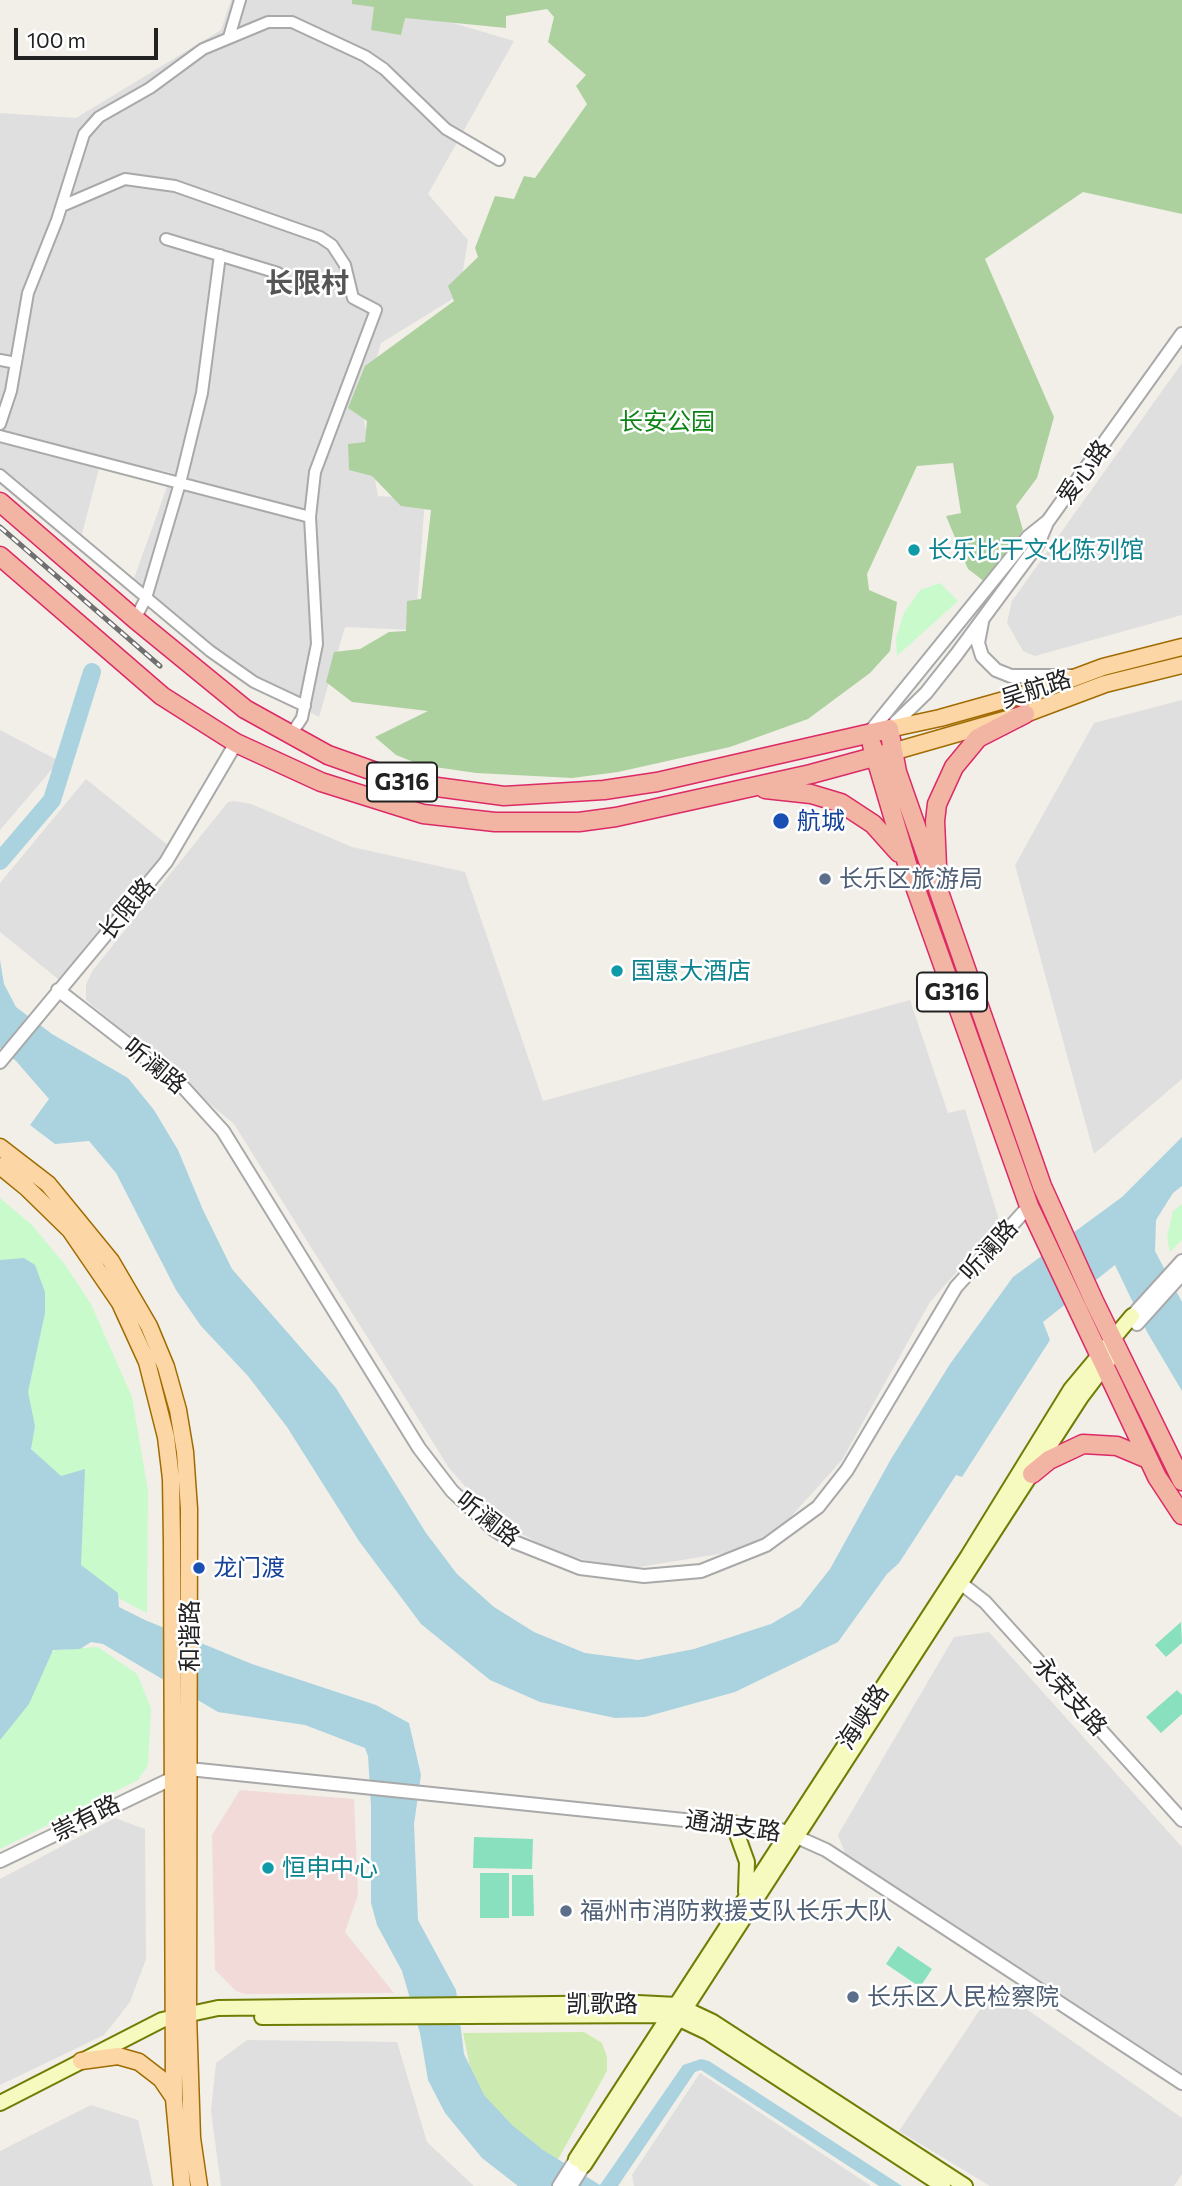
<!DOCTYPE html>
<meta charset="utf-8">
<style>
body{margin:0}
#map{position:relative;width:1182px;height:2186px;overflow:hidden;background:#f2efe9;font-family:Commissioner,sans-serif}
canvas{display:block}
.scale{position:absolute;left:14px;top:28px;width:144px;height:32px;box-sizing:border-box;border:4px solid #222;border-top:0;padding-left:9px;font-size:21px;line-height:24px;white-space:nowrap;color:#222;-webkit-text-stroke:5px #fff;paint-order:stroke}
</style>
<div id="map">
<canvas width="1182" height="2186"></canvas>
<div class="scale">100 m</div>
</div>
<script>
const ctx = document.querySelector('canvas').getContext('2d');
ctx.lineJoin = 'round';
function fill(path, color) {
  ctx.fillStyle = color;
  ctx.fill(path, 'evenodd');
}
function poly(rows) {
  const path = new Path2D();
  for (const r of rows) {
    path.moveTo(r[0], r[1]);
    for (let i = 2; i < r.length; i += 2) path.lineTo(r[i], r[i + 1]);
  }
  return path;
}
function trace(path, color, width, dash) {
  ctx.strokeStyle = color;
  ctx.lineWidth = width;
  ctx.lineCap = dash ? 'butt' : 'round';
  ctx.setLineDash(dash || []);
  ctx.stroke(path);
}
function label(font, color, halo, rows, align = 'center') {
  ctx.font = font + ' Commissioner,"Noto Sans SC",sans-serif';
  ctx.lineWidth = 5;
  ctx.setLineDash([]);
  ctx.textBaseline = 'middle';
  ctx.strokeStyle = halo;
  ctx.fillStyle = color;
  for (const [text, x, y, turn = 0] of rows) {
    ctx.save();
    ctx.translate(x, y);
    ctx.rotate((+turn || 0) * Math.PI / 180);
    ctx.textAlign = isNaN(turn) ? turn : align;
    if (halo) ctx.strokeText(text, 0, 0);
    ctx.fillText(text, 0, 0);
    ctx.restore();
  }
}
fill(poly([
 [231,0,375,0,514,41,428,194,468,240,459,295,381,343,362,409,378,496,425,499,415,630,345,627,319,717,221,664,133,581,172,473,102,457,82,534,0,469,0,113,76,118,221,30],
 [1182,363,1182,615,1035,656,1023,651,1007,623,1012,601],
 [1182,700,1182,1079,1094,1154,1015,865,1094,723],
 [0,730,59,761,0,830],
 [86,779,169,846,63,983,0,932,0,883],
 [234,801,251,804,352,847,465,872,543,1101,910,1000,948,1113,965,1109,1000,1223,930,1302,842,1460,787,1521,760,1539,731,1552,627,1569,598,1564,551,1550,504,1524,484,1508,449,1468,234,1124,86,1000,86,984,93,970,228,802],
 [989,1632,1182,1847,1182,2074,846,1856,838,1835,954,1637],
 [115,1818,145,1829,146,1959,130,2002,104,2035,0,2085,0,1879],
 [995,1987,1182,2118,1182,2174,1174,2186,990,2186,899,2131],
 [247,2040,397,2042,427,2142,474,2186,221,2186,211,2111,216,2063],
 [700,2073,871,2186,634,2186,632,2175],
 [91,2105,138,2120,153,2186,0,2186,0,2151]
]), '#e0dfdf');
fill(poly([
 [240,1790,354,1799,358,1895,345,1932,394,1993,245,1994,236,1991,215,1970,212,1835]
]), '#f2dad9');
fill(poly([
 [584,2032,602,2043,607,2057,607,2071,556,2163,524,2144,473,2082,463,2033]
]), '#cdebb0');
fill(poly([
 [352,0,1182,0,1182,214,1083,192,985,259,1054,417,1037,478,1016,506,1023,530,985,582,968,569,946,516,961,513,953,463,917,466,867,574,869,590,897,602,890,651,870,673,808,719,730,747,618,772,572,778,476,773,421,765,396,755,375,737,428,711,352,702,326,682,334,652,360,649,389,632,406,631,407,601,421,599,431,510,401,506,372,476,349,470,348,444,365,442,367,421,348,408,365,366,454,301,448,286,478,257,475,248,495,196,514,199,524,176,535,178,587,104,576,86,586,75,548,42,554,17,547,9,506,16,506,28,405,18,401,35,371,30,374,7,352,4]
]), '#add19e');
fill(poly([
 [940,583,958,601,897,656,896,638,904,613,920,590],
 [0,1198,32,1225,66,1266,91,1304,132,1397,148,1491,147,1613,82,1579,78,1504,26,1442,0,1267],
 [1182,1204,1182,1240,1170,1252,1167,1237,1173,1211],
 [98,1647,137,1674,151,1708,148,1765,138,1780,0,1849,0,1724,42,1659,56,1650]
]), '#c8facc');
fill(poly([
 [1181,1622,1182,1643,1166,1657,1155,1645],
 [1177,1690,1182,1695,1182,1714,1161,1733,1146,1717],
 [474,1837,533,1839,532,1869,473,1868],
 [480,1873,509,1873,509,1918,480,1918],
 [512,1875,533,1875,534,1916,512,1916],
 [898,1946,932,1969,920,1987,886,1964]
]), '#88e0be');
fill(poly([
 [0,960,4,984,16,1007,52,1034,128,1078,154,1110,178,1150,203,1210,232,1269,336,1388,426,1533,457,1574,494,1607,534,1632,585,1653,638,1660,694,1649,771,1624,800,1607,830,1569,891,1459,950,1364,1013,1277,1122,1197,1182,1137,1182,1186,1173,1193,1156,1220,1155,1251,1182,1302,1182,1391,1147,1332,1115,1265,1043,1322,1050,1340,962,1477,956,1475,899,1563,887,1574,838,1642,735,1692,645,1717,615,1718,540,1702,490,1680,421,1624,359,1541,287,1427,248,1376,201,1326,176,1290,116,1173,89,1141,55,1144,30,1125,49,1099,16,1061,0,1048],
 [24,1258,35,1265,45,1292,45,1313,28,1392,35,1426,31,1449,61,1476,85,1469,81,1565,118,1593,119,1607,145,1620,252,1664,376,1705,409,1723,421,1775,414,1824,418,1920,456,1990,464,2054,484,2095,512,2125,543,2150,600,2185,683,2065,701,2059,709,2061,902,2186,879,2186,701,2070,695,2072,618,2186,518,2186,482,2158,445,2113,428,2080,420,2033,402,1971,377,1925,371,1903,371,1806,368,1756,365,1748,305,1725,218,1712,103,1644,91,1642,80,1649,53,1650,29,1704,0,1740,0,1260]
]), '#aad3df');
trace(poly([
 [0,861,52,800,92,672]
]), '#aad3df', 18);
const minor = poly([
 [229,37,240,0],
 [62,206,125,179,175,186,320,237,332,245,345,265,353,298,376,310,315,472,310,517,317,644,302,718,290,736],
 [166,239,278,273],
 [0,360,16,363],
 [0,424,11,391,28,293,57,220,84,134,99,117,150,88,203,49,268,22,292,22,365,56,384,69,446,129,499,160],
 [0,436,310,517],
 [0,475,210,651,254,682,305,706],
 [135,619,146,598,180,483,202,393,220,255]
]);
const tertiary = poly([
 [982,622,978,643,982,656,996,670,1011,676,1072,676],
 [889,729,926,693,956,655,1038,544,1046,525],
 [870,732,1028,537,1048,521,1182,334],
 [58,990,184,1088,223,1131,419,1448,452,1491,493,1529,512,1541,580,1568,644,1576,701,1571,766,1545,818,1507,847,1470,956,1287,1029,1206],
 [0,1062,166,862,236,743],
 [1132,1316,1182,1261],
 [1137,1324,1182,1274],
 [954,1578,985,1602,1182,1820],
 [189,1769,781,1830,826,1850,1182,2083],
 [0,1861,173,1778],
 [559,2186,576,2159],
 [571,2186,584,2165]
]);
const secondary = poly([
 [733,1823,747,1862,746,1892],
 [262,2017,671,2015,707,2032,943,2186],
 [0,2103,162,2020,218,2008,638,2003,677,2005,713,2022,965,2186],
 [576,2159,968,1556,1071,1389,1132,1316],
 [584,2165,1081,1397,1109,1360]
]);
const primary = poly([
 [889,729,940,718,1047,688,1103,667,1182,647],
 [892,752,1025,714,1105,684,1182,665],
 [0,1147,48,1184,111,1261,149,1326,166,1367,178,1410,185,1452,189,1509,188,2014,192,2138,199,2186],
 [0,1166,27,1188,70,1230,120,1303,147,1362,166,1437,171,1479,172,1542,174,2099,182,2186],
 [81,2061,118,2056,139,2062,161,2079,174,2098]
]);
const trunk = poly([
 [0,502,135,619,245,709,328,755,407,783,504,796,604,790,657,782,889,729,897,772,1042,1186,1094,1301,1182,1481],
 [0,556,162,696,236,743,321,782,423,814,495,822,579,822,616,817,811,774,892,752],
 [872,745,908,867,1029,1206,1157,1477,1182,1515],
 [765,789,811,794,841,803,873,824,899,853],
 [937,866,935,821,937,804,954,767,978,738,1025,714],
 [1032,1474,1049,1460,1083,1444,1117,1446,1148,1459]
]);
trace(minor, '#a9a9a9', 14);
trace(tertiary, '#a9a9a9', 16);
trace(secondary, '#707d05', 18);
trace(primary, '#a06b00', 19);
trace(trunk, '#dc2a67', 21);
trace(minor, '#fff', 10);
trace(tertiary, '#fff', 12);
trace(secondary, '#f7fabf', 14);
trace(primary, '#fcd6a4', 16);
trace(trunk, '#f2b4a3', 18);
const rail = poly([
 [0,527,160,666]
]);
trace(rail, '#707070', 5);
trace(rail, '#fff', 2.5, [8]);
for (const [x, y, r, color] of [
 [914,550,7,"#0f9aa8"],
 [781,821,9,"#1a4fb4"],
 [825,879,7,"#5c6f8a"],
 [617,971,7,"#0f9aa8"],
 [199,1568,7,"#1a4fb4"],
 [268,1868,7,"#0f9aa8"],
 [566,1911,7,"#5c6f8a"],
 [853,1997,7,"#5c6f8a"]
]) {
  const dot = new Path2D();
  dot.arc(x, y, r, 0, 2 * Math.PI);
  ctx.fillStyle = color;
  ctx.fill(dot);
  trace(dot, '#fff', 2.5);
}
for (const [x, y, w] of [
 [402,782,70],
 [952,992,70]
]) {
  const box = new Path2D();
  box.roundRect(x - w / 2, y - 19.5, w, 39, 5);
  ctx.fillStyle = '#fff';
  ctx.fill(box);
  trace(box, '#222', 2);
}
label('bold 23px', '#222', null, [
 ["G316",402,782],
 ["G316",952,992]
]);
label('24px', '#0c8416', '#fff', [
 ["长安公园",667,422]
]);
label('24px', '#222', '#fff', [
 ["爱心路",1084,472,-54],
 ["吴航路",1036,689,-18],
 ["长限路",127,909,-50],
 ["听澜路",155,1066,39],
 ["听澜路",989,1250,-48],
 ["听澜路",488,1519,38],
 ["和谐路",190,1636,-90],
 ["永荣支路",1070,1696,48],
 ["海峡路",863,1717,-57],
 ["崇有路",86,1818,-27],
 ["通湖支路",733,1826,8],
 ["凯歌路",602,2004]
]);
label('24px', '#0d838f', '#fff', [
 ["长乐比干文化陈列馆",928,550],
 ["国惠大酒店",631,971],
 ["恒申中心",282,1868]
], 'left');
label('24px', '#164399', '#fff', [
 ["航城",797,821],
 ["龙门渡",213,1568]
], 'left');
label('24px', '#4e5e75', '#fff', [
 ["长乐区旅游局",839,879],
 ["福州市消防救援支队长乐大队",580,1911],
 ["长乐区人民检察院",867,1997]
], 'left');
label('bold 28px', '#555', '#fff', [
 ["长限村",307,284]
]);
</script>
